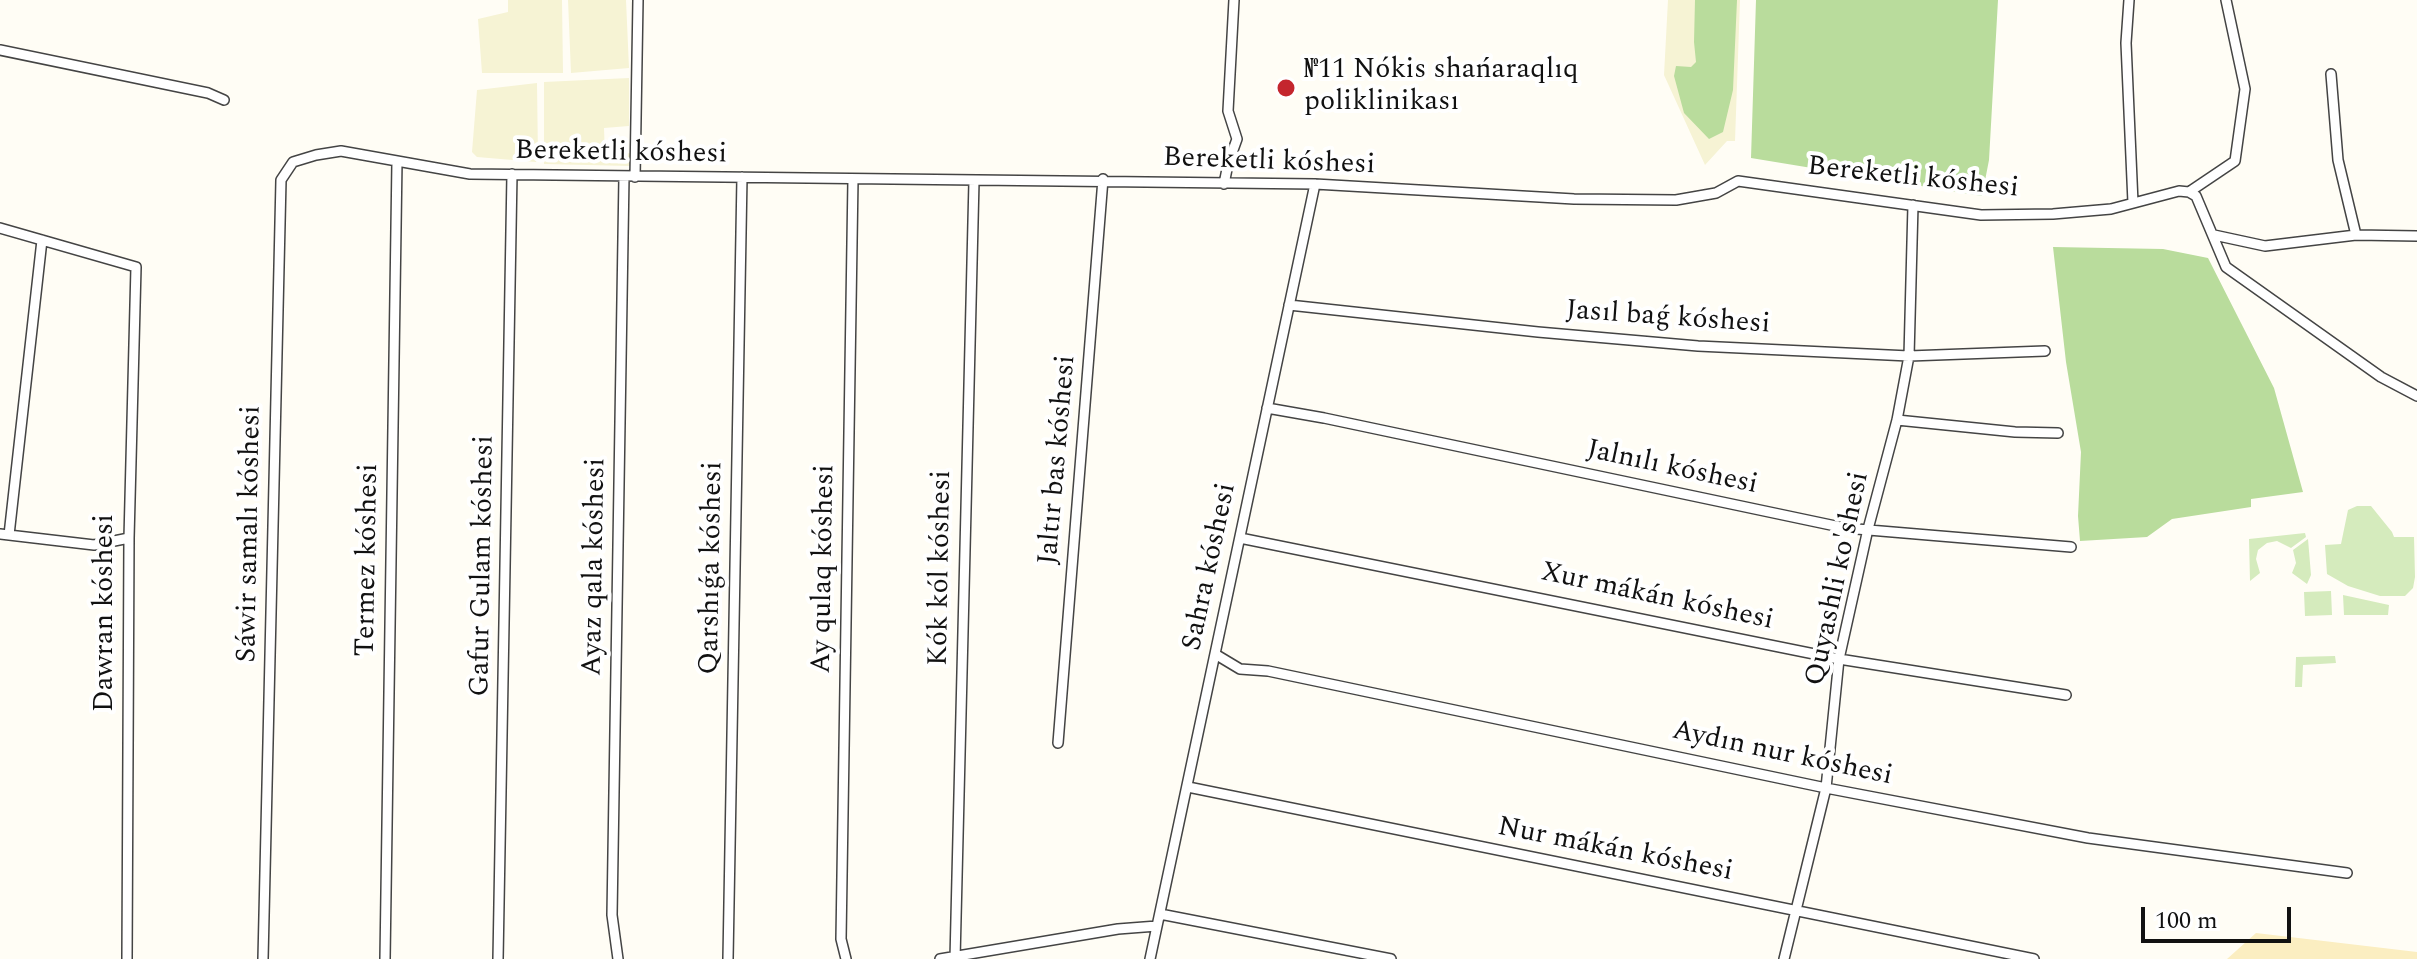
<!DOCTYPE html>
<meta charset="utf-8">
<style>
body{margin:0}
#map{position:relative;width:2417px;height:959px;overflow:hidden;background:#fffdf5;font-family:Spectral,serif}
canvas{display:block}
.scale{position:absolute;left:2141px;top:907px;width:150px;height:36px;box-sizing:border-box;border:4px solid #111;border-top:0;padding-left:10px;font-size:24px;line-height:28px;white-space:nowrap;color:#111;-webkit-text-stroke:6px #fff;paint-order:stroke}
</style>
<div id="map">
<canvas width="2417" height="959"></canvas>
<div class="scale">100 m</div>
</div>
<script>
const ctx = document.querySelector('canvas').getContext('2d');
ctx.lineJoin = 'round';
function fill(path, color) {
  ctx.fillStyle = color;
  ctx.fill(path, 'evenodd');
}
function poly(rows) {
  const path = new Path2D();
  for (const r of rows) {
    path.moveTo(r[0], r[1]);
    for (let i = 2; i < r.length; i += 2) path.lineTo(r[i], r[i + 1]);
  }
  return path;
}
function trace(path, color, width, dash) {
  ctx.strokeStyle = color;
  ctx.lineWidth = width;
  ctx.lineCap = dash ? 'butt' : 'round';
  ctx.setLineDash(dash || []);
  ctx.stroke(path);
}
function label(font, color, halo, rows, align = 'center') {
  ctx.font = font + ' Spectral,serif';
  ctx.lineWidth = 8;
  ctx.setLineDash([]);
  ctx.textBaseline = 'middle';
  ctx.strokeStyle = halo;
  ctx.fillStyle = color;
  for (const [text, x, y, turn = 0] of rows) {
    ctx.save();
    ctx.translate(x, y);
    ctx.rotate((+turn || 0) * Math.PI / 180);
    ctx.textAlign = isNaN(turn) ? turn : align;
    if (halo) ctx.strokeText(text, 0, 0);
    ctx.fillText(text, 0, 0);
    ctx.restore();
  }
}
fill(poly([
 [508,0,562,0,563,73,482,73,478,19,508,12],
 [568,0,626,0,629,68,571,73],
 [1668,0,1740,0,1735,141,1727,141,1705,165,1664,75],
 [629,78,629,126,604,128,605,156,631,153,630,166,544,164,544,82],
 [537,83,538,158,536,162,477,157,472,152,477,90]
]), '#f6f3d4');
fill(poly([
 [2357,506,2371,506,2392,532,2394,537,2414,537,2415,577,2413,588,2405,596,2380,596,2348,586,2327,574,2325,545,2341,544,2348,510],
 [2305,533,2306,537,2291,548,2277,541,2267,543,2258,550,2256,559,2260,573,2250,581,2249,539],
 [2308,539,2311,575,2307,584,2292,573,2296,563,2293,550],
 [2331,591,2332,615,2305,616,2304,592],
 [2343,595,2389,605,2388,615,2344,615],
 [2335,656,2336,663,2303,665,2302,687,2295,687,2296,657]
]), '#d5ebbd');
fill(poly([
 [1695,0,1737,0,1733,90,1723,132,1709,139,1684,113,1674,76,1676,66,1691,67,1696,62,1694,42],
 [1756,0,1998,0,1989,160,1982,196,1751,158],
 [2053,247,2163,249,2208,258,2274,388,2303,492,2251,499,2251,507,2172,519,2147,537,2080,541,2078,516,2081,452,2066,362]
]), '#b9dc9c');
fill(poly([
 [2256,933,2417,952,2417,959,2227,959]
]), '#fbeec1');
const street = poly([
 [2129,0,2126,43,2133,203],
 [0,50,208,93,224,100],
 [2331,74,2338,160,2356,235],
 [635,177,638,0],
 [1224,184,1228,164,1237,139,1228,111,1234,0],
 [2189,192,2196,196,2226,267,2381,377,2417,396],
 [2189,192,2235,161,2245,89,2226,0],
 [0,228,136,267,129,538,127,959],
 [2214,235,2265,246,2356,235,2417,236],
 [1289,305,1538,332,1698,346,1909,356,2045,351],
 [1267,408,1324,418,1845,528,2071,547],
 [1897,420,2015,432,2058,433],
 [0,534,94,545,129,538],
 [9,535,42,240],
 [1240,538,1839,659,2066,695],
 [1215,654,1240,669,1268,671,1826,788,2088,838,2347,873],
 [1058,743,1103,179],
 [1188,787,2034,959],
 [1160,914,1391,959],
 [263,959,281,180,293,162,316,155,341,151,470,174,1315,184,1574,199,1676,200,1716,193,1738,181,1981,215,2053,214,2111,209,2179,191,2189,192],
 [385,959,397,161],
 [498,959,512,174],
 [618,959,612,915,624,176],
 [728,959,742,177],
 [846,959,841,939,853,179],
 [940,959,1118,929,1157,926],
 [955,959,974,181],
 [1150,959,1315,184],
 [1784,959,1826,788,1839,659,1868,529,1897,420,1909,356,1913,205]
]);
trace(street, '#444', 12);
trace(street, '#fff', 9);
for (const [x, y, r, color] of [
 [1286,88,10,"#c4262e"]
]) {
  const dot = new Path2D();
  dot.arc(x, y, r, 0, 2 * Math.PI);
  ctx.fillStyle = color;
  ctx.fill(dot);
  trace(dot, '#fff', 3);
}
label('28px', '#111', '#fff', [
 ["№11 Nókis shańaraqlıq",1304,72],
 ["poliklinikası",1304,104]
], 'left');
label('28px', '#111', '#fff', [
 ["Bereketli kóshesi",621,154,1],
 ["Bereketli kóshesi",1269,163,2],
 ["Bereketli kóshesi",1913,179,6],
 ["Jasıl baǵ kóshesi",1668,319,4],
 ["Jaltır bas kóshesi",1059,460,-85],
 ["Jalnılı kóshesi",1672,469,12],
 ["Sáwir samalı kóshesi",251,534,-89],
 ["Termez kóshesi",369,560,-89],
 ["Gafur Gulam kóshesi",484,566,-89],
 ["Ayaz qala kóshesi",596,567,-89],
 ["Sahra kóshesi",1211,567,-78],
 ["Qarshıǵa kóshesi",713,568,-89],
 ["Kók kól kóshesi",942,568,-89],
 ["Ay qulaq kóshesi",825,569,-89],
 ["Quyashli ko'shesi",1839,579,-78],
 ["Xur mákán kóshesi",1657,598,12],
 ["Dawran kóshesi",107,613,-90],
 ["Aydın nur kóshesi",1782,755,12],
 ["Nur mákán kóshesi",1615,851,11]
]);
</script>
